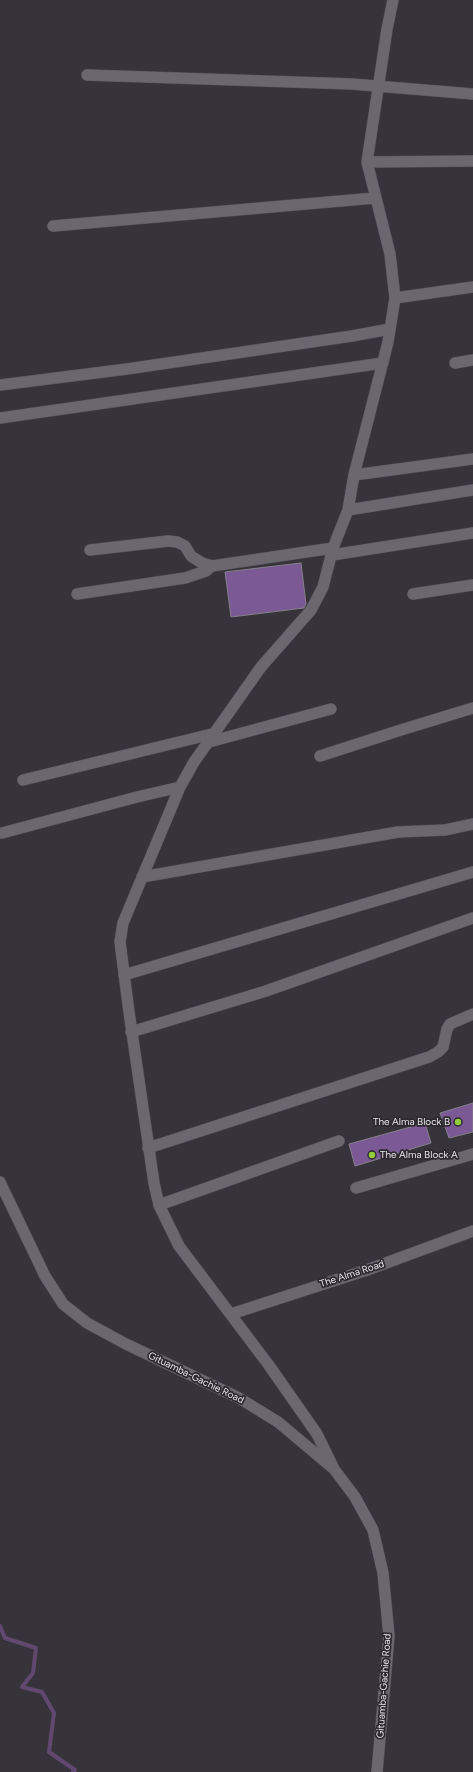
<!DOCTYPE html>
<style>
body{margin:0}
canvas{display:block;background:#37333b}
</style>
<canvas width="473" height="1772"></canvas>
<script>
const ctx = document.querySelector('canvas').getContext('2d');
ctx.lineJoin = 'round';
function poly(rows) {
  const path = new Path2D();
  for (const r of rows) {
    path.moveTo(r[0], r[1]);
    for (let i = 2; i < r.length; i += 2) path.lineTo(r[i], r[i + 1]);
  }
  return path;
}
function trace(path, color, width, dash) {
  ctx.strokeStyle = color;
  ctx.lineWidth = width;
  ctx.lineCap = dash ? 'butt' : 'round';
  ctx.setLineDash(dash || []);
  ctx.stroke(path);
}
function fill(path, color) {
  ctx.fillStyle = color;
  ctx.fill(path, 'evenodd');
}
function label(font, color, halo, rows, align = 'center') {
  ctx.font = font + ' Figtree,sans-serif';
  ctx.lineWidth = 3.5;
  ctx.setLineDash([]);
  ctx.textBaseline = 'middle';
  ctx.strokeStyle = halo;
  ctx.fillStyle = color;
  for (const [text, x, y, turn = 0] of rows) {
    ctx.save();
    ctx.translate(x, y);
    ctx.rotate((+turn || 0) * Math.PI / 180);
    ctx.textAlign = isNaN(turn) ? turn : align;
    if (halo) ctx.strokeText(text, 0, 0);
    ctx.fillText(text, 0, 0);
    ctx.restore();
  }
}
trace(poly([
 [0,1626,5,1638,36,1648,33,1673,22,1687,42,1692,54,1713,49,1752,75,1770,73,1772]
]), '#614870', 4);
const building = poly([
 [301,563,306,604,304,608,231,617,225,572,301,563],
 [473,1103,473,1132,449,1138,440,1113,473,1103],
 [425,1123,431,1143,355,1166,349,1144,425,1123]
]);
fill(building, '#7a5995');
trace(building, '#858089', 1);
const street = poly([
 [87,75,352,84,473,94],
 [367,162,473,161],
 [53,226,375,198],
 [395,298,473,287],
 [455,363,473,360],
 [0,385,127,369,352,336,390,329],
 [0,418,383,363],
 [354,475,473,459],
 [348,510,473,490],
 [90,550,168,541,177,542,185,546,191,556,202,563,212,566,333,548],
 [332,555,473,533],
 [77,594,185,578,206,571,212,566],
 [413,594,473,585],
 [209,742,331,709],
 [320,756,404,729,473,708],
 [23,780,216,733],
 [2,833,137,797,180,787],
 [142,877,398,832,445,830,473,824],
 [124,975,473,872],
 [131,1032,266,991,473,918],
 [148,1148,429,1057,438,1052,443,1047,447,1029,450,1024,473,1014],
 [0,1182,45,1276,63,1304,87,1323,126,1344,239,1398,278,1422,334,1469,355,1497,373,1530,383,1573,389,1636,377,1772],
 [356,1188,473,1154],
 [159,1205,339,1141],
 [231,1314,367,1270,473,1231],
 [334,1469,317,1434,268,1364,179,1246,159,1205,154,1183,129,1012,120,942,123,923,180,787,194,762,261,667,311,610,323,587,333,548,348,510,354,475,388,342,395,298,390,254,367,162,387,29,393,0]
]);
trace(street, '#524f56', 12);
trace(street, '#6b676f', 11);
for (const [x, y, r, color] of [
 [458,1122,4,"#92cd3e"],
 [372,1155,4,"#92cd3e"]
]) {
  const dot = new Path2D();
  dot.arc(x, y, r, 0, 2 * Math.PI);
  ctx.fillStyle = color;
  ctx.fill(dot);
  trace(dot, '#2d2930', 1.5);
}
label('10px', '#e6e4e9', '#2d2930', [
 ["The Alma Block B",450,1122],
 ["The Alma Block A",380,1155,"left"]
], 'right');
label('10px', '#e6e4e9', '#2d2930', [
 ["The Alma Road",352,1274,-18],
 ["Gituamba-Gachie Road",196,1378,26],
 ["Gituamba-Gachie Road",384,1686,-86]
]);
</script>
